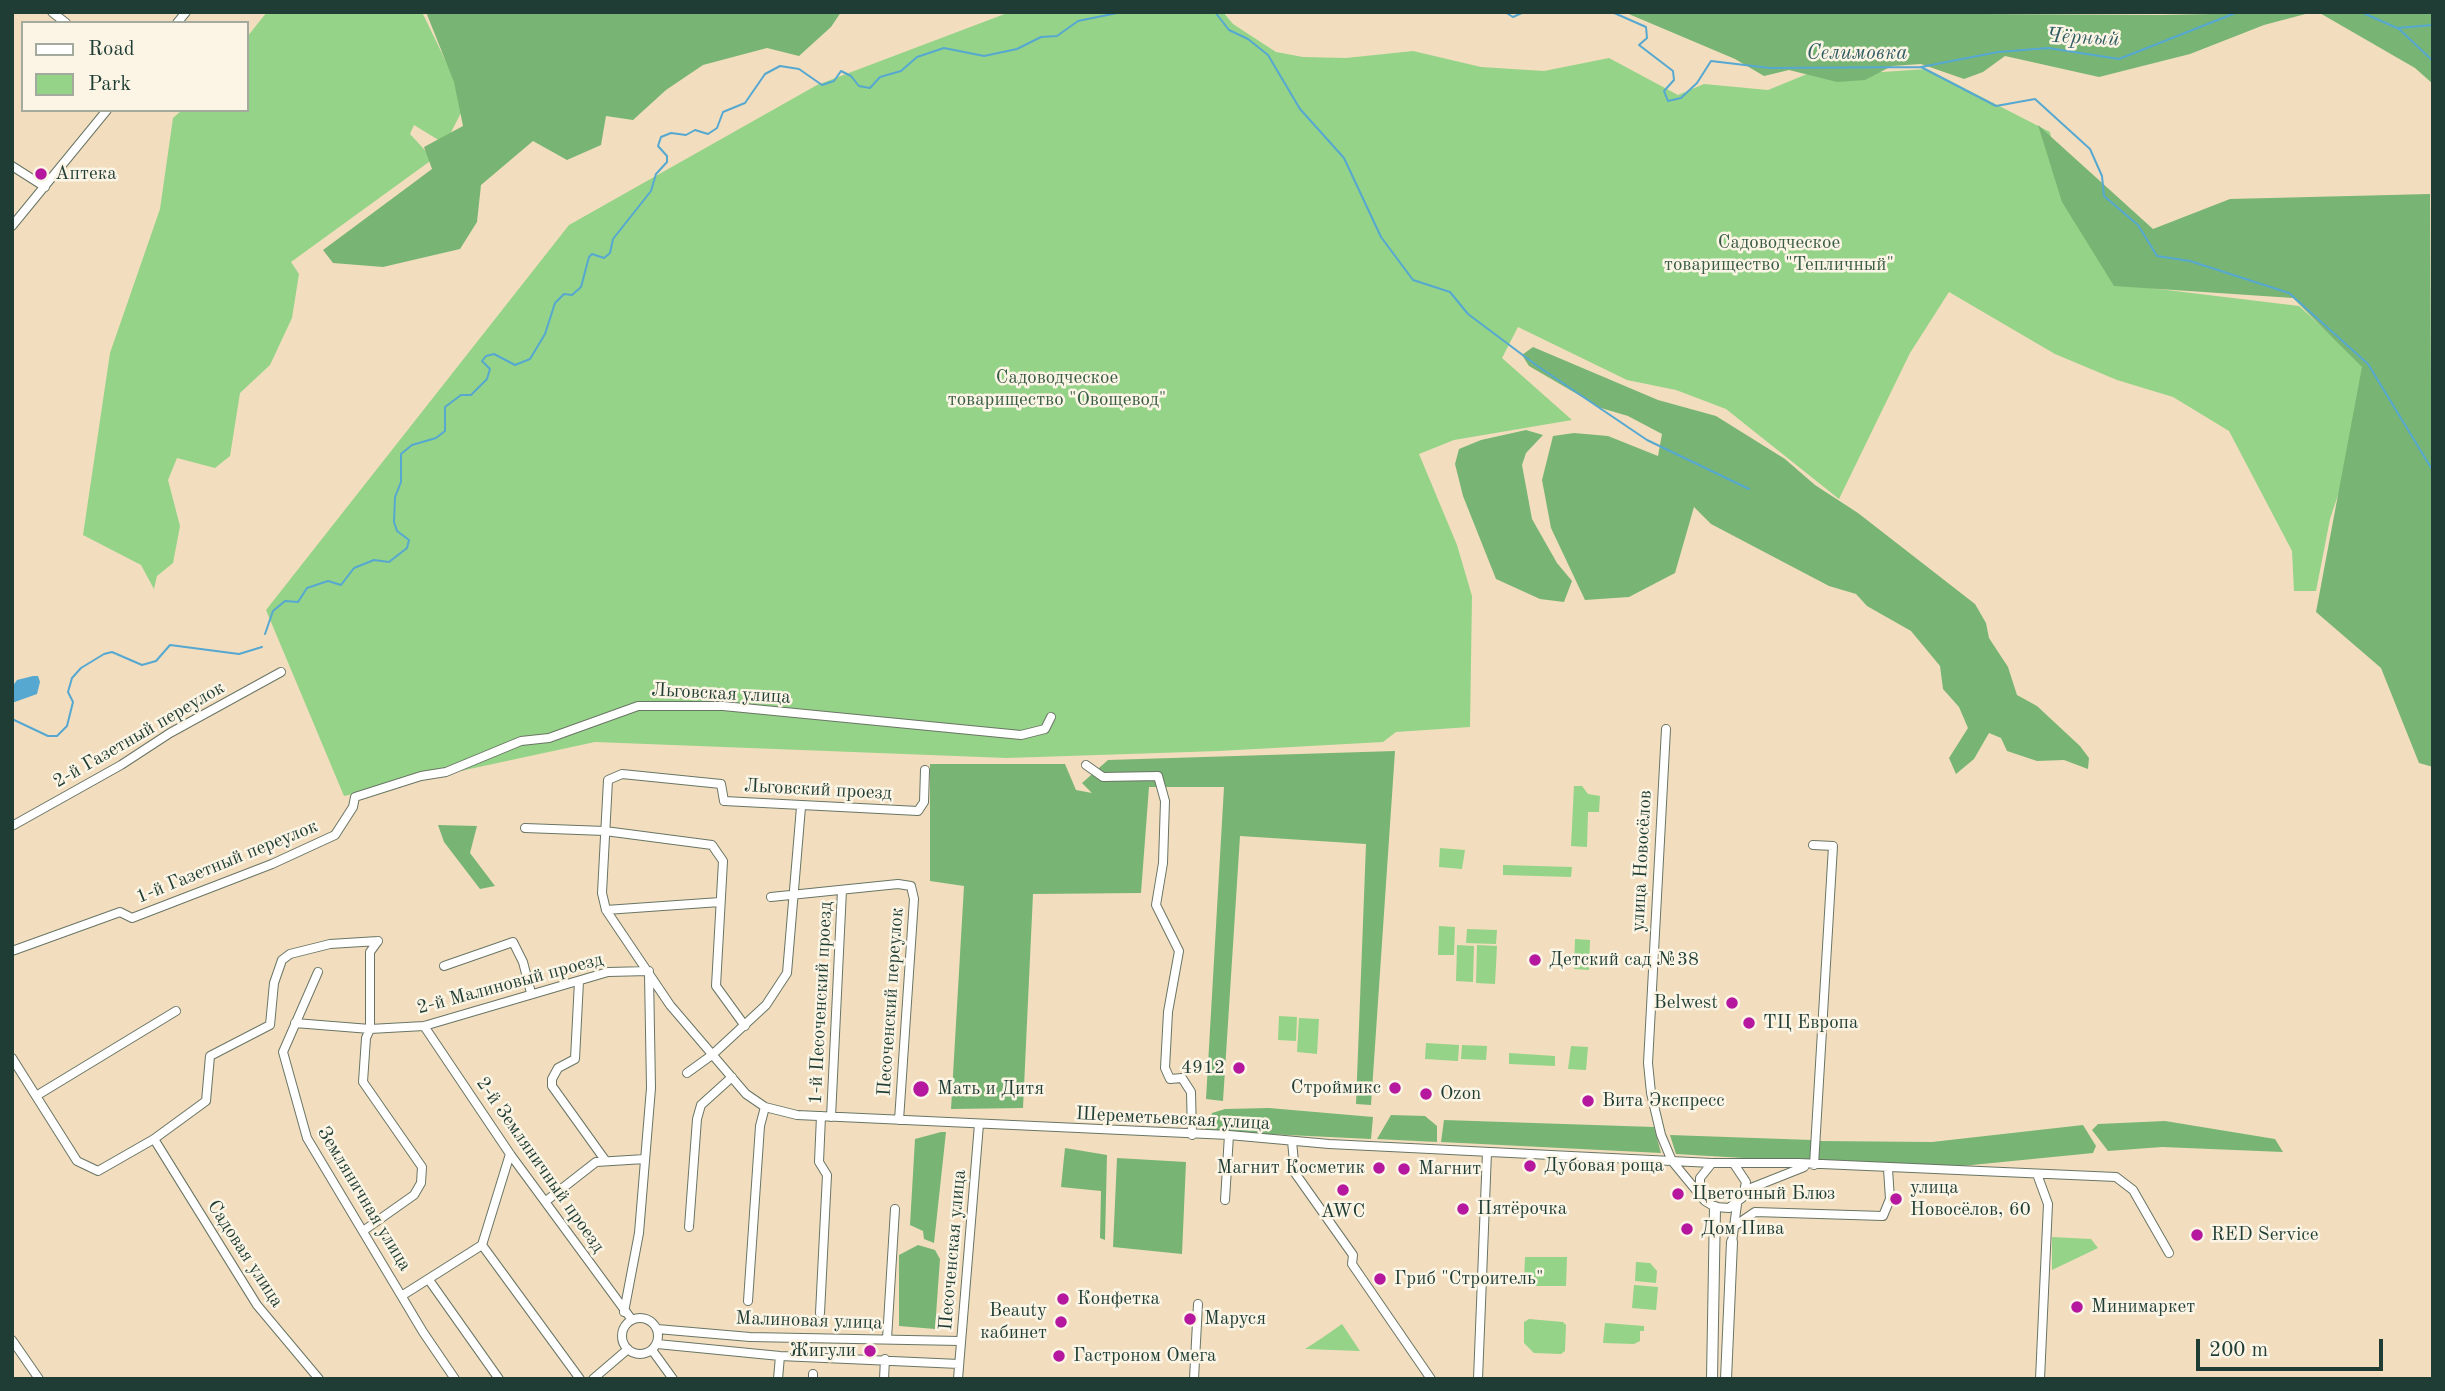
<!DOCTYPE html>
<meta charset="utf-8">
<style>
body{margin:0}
#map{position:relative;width:2445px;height:1391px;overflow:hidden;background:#f2debe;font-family:"Old Standard TT",serif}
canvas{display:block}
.frame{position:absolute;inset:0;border:14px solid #1f3d34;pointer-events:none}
.legend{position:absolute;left:21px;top:21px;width:228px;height:91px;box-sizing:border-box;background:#fcf5e5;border:2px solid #a4ab9e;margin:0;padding:9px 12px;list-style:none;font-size:21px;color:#1f3d34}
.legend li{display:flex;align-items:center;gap:14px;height:35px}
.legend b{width:35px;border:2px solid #a4ab9e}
.scale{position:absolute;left:2196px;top:1339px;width:187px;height:32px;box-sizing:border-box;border:4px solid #1f3d34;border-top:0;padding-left:9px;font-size:21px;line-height:24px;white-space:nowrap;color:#1f3d34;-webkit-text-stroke:5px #fcf5e5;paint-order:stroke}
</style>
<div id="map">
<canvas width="2445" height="1391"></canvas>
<div class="frame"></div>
<ul class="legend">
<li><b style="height:9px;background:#fff"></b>Road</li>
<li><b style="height:19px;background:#95d388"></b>Park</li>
</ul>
<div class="scale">200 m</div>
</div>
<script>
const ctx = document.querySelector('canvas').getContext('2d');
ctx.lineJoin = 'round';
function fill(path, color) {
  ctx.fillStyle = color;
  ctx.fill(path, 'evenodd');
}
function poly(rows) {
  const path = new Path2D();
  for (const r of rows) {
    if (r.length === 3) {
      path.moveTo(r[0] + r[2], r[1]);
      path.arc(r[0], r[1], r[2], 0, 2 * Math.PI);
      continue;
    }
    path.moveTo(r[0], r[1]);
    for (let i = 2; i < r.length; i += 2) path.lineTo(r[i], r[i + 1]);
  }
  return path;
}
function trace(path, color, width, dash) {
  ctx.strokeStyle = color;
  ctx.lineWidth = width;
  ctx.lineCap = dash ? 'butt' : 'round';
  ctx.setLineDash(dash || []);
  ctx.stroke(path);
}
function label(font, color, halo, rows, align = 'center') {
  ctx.font = font + ' "Old Standard TT",serif';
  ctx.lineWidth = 5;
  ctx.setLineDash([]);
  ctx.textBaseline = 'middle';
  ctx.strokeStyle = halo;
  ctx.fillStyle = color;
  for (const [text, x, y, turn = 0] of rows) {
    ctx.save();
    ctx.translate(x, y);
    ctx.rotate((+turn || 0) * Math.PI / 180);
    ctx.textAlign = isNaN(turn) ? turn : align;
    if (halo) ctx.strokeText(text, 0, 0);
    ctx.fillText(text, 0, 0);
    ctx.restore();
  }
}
fill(poly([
 [267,12,422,12,466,103,445,144,414,125,410,134,433,159,291,262,299,274,292,318,270,365,240,393,230,456,215,468,177,458,168,480,180,526,173,563,157,576,154,589,141,565,83,535,110,353,160,209,173,118,182,110,247,110,247,37],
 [1010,12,1223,12,1233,24,1276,52,1303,57,1346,58,1413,51,1481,67,1544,71,1609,58,1678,95,1704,84,1768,90,1839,61,1882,72,1927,69,2050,132,2065,203,2117,284,2299,306,2364,365,2359,432,2330,519,2316,591,2294,591,2292,551,2229,431,2173,397,2117,380,2055,354,1949,292,1910,353,1839,499,1726,409,1676,390,1627,380,1518,327,1502,358,1572,420,1454,440,1419,454,1457,545,1472,596,1470,727,1396,732,1383,742,1219,751,1007,758,595,742,344,796,266,610,569,225,817,85],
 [1574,786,1582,786,1588,794,1600,796,1599,812,1588,812,1587,847,1571,846],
 [1440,848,1465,850,1462,869,1439,867],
 [1503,865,1572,867,1571,877,1503,875],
 [1439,926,1455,927,1454,955,1438,955],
 [1467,929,1497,930,1496,944,1466,943],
 [1575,939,1590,940,1589,970,1574,969],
 [1457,945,1474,946,1473,982,1456,981],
 [1477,945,1497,946,1495,984,1476,983],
 [1279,1016,1297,1017,1296,1041,1278,1040],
 [1299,1018,1319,1019,1317,1054,1297,1052],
 [1426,1043,1459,1045,1458,1061,1425,1059],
 [1462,1045,1487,1046,1486,1060,1461,1059],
 [1571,1046,1588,1047,1586,1070,1568,1069],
 [1509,1053,1555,1056,1555,1066,1509,1064],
 [2052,1237,2091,1239,2098,1248,2052,1270],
 [1525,1257,1567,1257,1566,1286,1528,1286,1524,1282],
 [1636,1262,1650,1263,1657,1271,1656,1283,1635,1281],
 [1634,1285,1658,1287,1656,1310,1632,1308],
 [1529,1319,1563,1322,1566,1325,1565,1351,1561,1354,1534,1353,1524,1343,1524,1322],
 [1605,1323,1644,1326,1644,1331,1640,1331,1640,1341,1634,1344,1603,1343],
 [1342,1324,1360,1351,1305,1349,1322,1338]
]), '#95d388');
fill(poly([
 [426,12,841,12,831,27,799,56,767,48,703,65,666,90,633,120,606,116,601,145,567,160,533,141,481,185,477,222,460,249,383,267,333,263,323,250,432,169,424,147,463,126,454,82],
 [1624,12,2161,15,2313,12,2264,25,2190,54,2099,77,2005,56,1983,72,1964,79,1921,64,1892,66,1865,80,1837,82,1789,70,1764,76,1735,59],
 [2318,12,2433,12,2433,84,2415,68],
 [2038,125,2153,229,2230,199,2430,194,2433,767,2419,763,2381,668,2316,612,2362,367,2293,298,2114,286,2062,202],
 [1533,347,1658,400,1716,416,1785,459,1815,485,1858,513,1975,604,1986,623,1989,638,2008,667,2017,695,2037,706,2080,746,2089,758,2088,769,2064,760,2037,761,2007,751,2001,738,1989,733,1974,759,1956,774,1949,758,1968,728,1959,707,1943,689,1940,666,1911,631,1867,606,1856,594,1829,586,1711,524,1694,507,1675,573,1629,597,1585,600,1551,528,1542,480,1553,436,1574,433,1608,436,1658,456,1662,434,1628,416,1601,408,1529,366,1522,355],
 [1526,430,1543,435,1526,453,1522,465,1532,519,1557,563,1572,581,1564,602,1540,599,1496,579,1463,496,1455,464,1459,449,1481,440],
 [1395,751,1371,1105,1356,1104,1366,844,1240,836,1223,1101,1206,1099,1224,787,1149,787,1141,893,1033,894,1023,1108,951,1109,964,886,930,881,930,764,1065,764,1076,790,1092,793,1082,783,1108,760],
 [438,825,477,826,470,853,495,886,480,889,444,842],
 [1269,1108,1373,1117,1371,1139,1205,1131,1212,1113,1225,1109],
 [1391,1115,1425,1116,1437,1126,1437,1142,1377,1139],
 [1444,1120,1654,1127,1661,1153,1441,1142],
 [2165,1121,2275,1139,2283,1152,2162,1147,2108,1151,2092,1130,2098,1124],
 [2083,1125,2096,1146,2093,1153,1952,1167,1817,1163,1819,1141,1932,1142],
 [941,1132,946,1132,934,1243,924,1239,923,1231,910,1225,915,1139],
 [1670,1135,1812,1140,1810,1162,1676,1154],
 [1065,1148,1107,1155,1105,1240,1100,1238,1101,1191,1061,1187],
 [1117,1158,1186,1162,1182,1254,1113,1247],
 [918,1245,935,1250,940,1259,935,1329,899,1326,899,1255]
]), '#78b574');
fill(poly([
 [33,676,38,676,40,682,37,694,12,703,12,687,17,680]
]), '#56a8d1');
trace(poly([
 [1215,12,1229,30,1248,39,1268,55,1300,109,1344,158,1381,237,1413,280,1450,292,1468,314,1536,365,1647,440,1749,489],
 [1505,12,1513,17,1524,12],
 [1612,12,1646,27,1647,38,1639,45,1673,71,1674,80,1664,91,1668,101,1681,98,1697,83,1711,61,1770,68,1921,67,1996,106,2035,99,2090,149,2102,176,2104,196,2138,225,2157,256,2190,261,2289,293,2368,364,2433,471],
 [2361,12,2397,28,2433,25],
 [2398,28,2433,61],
 [1921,67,1998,52,2048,48,2119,59,2238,12],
 [265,634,273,611,285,601,298,602,307,588,328,581,341,585,354,568,374,560,389,562,407,548,409,540,397,531,394,522,395,497,401,482,401,454,412,445,436,438,445,431,445,407,461,395,471,395,487,379,490,369,482,361,486,356,494,354,515,365,530,359,545,334,555,303,564,294,572,295,581,287,589,257,592,254,604,258,610,253,613,239,651,191,656,174,667,162,667,156,658,146,661,137,671,133,686,135,695,130,708,134,717,128,723,112,745,103,765,74,780,66,799,69,822,85,834,81,841,71,851,76,859,86,870,88,880,77,901,71,917,57,944,48,984,56,1017,49,1041,37,1057,36,1078,21,1122,12],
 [12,719,48,736,57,736,67,726,73,702,68,692,72,678,81,668,104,654,112,652,142,665,156,661,170,645,239,654,262,647]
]), '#56a8d1', 2);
const minor = poly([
 [52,12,66,23],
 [177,23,186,12],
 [12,166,45,187],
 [12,226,107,110],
 [1666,729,1648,1063,1651,1093,1661,1135,1672,1161,1705,1201,1715,1207,1729,1208,1743,1197,1746,1182,1734,1164],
 [1086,765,1103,777,1158,776,1165,801,1163,863,1156,905,1179,951,1168,1012,1165,1068,1170,1079,1182,1078,1191,1092,1192,1135],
 [925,770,924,802,918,811,724,801,721,784,622,774,608,780,602,893,606,910,670,1005,746,1094,765,1107,797,1115,1229,1135,1329,1144,1712,1163,1799,1163,2116,1177,2133,1190,2169,1253],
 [12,826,121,765,170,733,281,672],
 [525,828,605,831,712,845,723,861,716,986,745,1026],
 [1813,845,1833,846,1814,1165],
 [771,897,898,884,911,886,914,899,899,1120],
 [606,910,720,902],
 [12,951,120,912,132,918,272,864,335,835,353,807,355,797,421,776,446,772,521,741,549,738,638,706,723,706,1021,735,1045,729,1051,717],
 [444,966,513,942,523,962,531,993],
 [318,972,283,1052,307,1138,423,1332,455,1379],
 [579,981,575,1059,558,1068,552,1079,552,1086,605,1160],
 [295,1023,370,1029,424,1026,608,972,649,971],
 [424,1026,510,1154,632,1320],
 [12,1058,77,1161,98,1171,154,1139,206,1101,210,1056,270,1025,274,983,282,960,290,954,330,944,378,941],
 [687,1073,712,1055,766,1005,787,973,801,807],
 [36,1096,176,1011],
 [831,1117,842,890],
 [154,1139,257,1305,319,1379],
 [1292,1141,1295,1173,1353,1255,1352,1264,1431,1379],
 [2037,1174,2048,1204,2040,1379],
 [1746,1190,1804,1167],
 [1700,1192,1700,1178,1712,1163],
 [1225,1200,1229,1135],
 [546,1201,596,1162,645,1159],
 [689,1227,697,1119,701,1105,732,1077],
 [1733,1227,1755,1212,1883,1216,1890,1199,1888,1169],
 [363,1231,414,1195,421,1183,422,1167,363,1082,366,1038,370,1029,370,952,378,941],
 [1732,1242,1737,1204],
 [482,1245,580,1379],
 [429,1280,499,1379],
 [403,1295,482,1245,510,1154],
 [748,1301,760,1126,765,1107],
 [624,1312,639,1233,651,1088,649,974],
 [820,1313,827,1175,819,1162,821,1116],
 [640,1336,18],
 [657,1329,750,1337,960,1341],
 [887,1339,895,1209],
 [12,1340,39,1379],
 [657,1344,780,1356,959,1364],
 [652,1350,673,1379],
 [593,1379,628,1349],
 [778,1379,780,1356],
 [813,1379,813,1374],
 [884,1379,885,1359],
 [958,1379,979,1124],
 [1194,1379,1198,1304],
 [1478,1379,1487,1152]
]);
const major = poly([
 [1712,1379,1715,1207],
 [1726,1379,1732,1242]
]);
trace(minor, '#697564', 10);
trace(major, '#697564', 12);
trace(minor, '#fff', 8);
trace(major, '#fff', 10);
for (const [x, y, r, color] of [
 [41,174,7,"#b5179e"],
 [1535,960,7,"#b5179e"],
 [1732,1003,7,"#b5179e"],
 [1749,1023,7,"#b5179e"],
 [1239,1068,7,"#b5179e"],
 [1395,1088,7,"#b5179e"],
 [921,1089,9,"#b5179e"],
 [1426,1094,7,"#b5179e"],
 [1588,1101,7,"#b5179e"],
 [1530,1166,7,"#b5179e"],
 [1379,1168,7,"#b5179e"],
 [1404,1169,7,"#b5179e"],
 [1343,1190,7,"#b5179e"],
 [1678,1194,7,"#b5179e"],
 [1896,1199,7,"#b5179e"],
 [1463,1209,7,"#b5179e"],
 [1687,1229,7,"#b5179e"],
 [2197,1235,7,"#b5179e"],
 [1380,1279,7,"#b5179e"],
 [1063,1299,7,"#b5179e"],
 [2077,1307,7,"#b5179e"],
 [1190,1319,7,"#b5179e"],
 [1061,1322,7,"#b5179e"],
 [870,1351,7,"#b5179e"],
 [1059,1356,7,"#b5179e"]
]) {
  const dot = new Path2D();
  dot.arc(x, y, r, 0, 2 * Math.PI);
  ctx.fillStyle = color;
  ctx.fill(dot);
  trace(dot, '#fcf5e5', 2.5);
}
label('19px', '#1f3d34', '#fcf5e5', [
 ["Аптека",55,174],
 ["Детский сад №38",1549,960],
 ["Belwest",1718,1003,"right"],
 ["ТЦ Европа",1763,1023],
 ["4912",1225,1068,"right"],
 ["Строймикс",1381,1088,"right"],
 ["Мать и Дитя",937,1089],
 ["Ozon",1440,1094],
 ["Вита Экспресс",1602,1101],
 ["Дубовая роща",1544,1166],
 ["Магнит Косметик",1365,1168,"right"],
 ["Магнит",1418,1169],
 ["улица",1910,1188],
 ["Новосёлов, 60",1910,1210],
 ["Цветочный Блюз",1692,1194],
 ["Пятёрочка",1477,1209],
 ["AWC",1343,1212,"center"],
 ["Дом Пива",1701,1229],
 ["RED Service",2211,1235],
 ["Гриб \"Строитель\"",1394,1279],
 ["Конфетка",1077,1299],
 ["Минимаркет",2091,1307],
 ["Beauty",1047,1311,"right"],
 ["кабинет",1047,1333,"right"],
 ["Маруся",1204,1319],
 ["Жигули",856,1351,"right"],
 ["Гастроном Омега",1073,1356]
], 'left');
label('19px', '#375b45', '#fcf5e5', [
 ["Садоводческое",1779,243],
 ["товарищество \"Тепличный\"",1779,265],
 ["Садоводческое",1057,378],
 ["товарищество \"Овощевод\"",1057,400]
]);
label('19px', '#1f3d34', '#fcf5e5', [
 ["Льговская улица",721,694,3],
 ["2-й Газетный переулок",139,735,-30],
 ["Льговский проезд",818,790,3],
 ["улица Новосёлов",1642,861,-87],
 ["1-й Газетный переулок",227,862,-22],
 ["2-й Малиновый проезд",510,984,-15],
 ["Песоченский переулок",891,1002,-86],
 ["1-й Песоченский проезд",821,1003,-87],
 ["Шереметьевская улица",1173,1119,3],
 ["2-й Земляничный проезд",540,1165,55],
 ["Земляничная улица",364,1199,59],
 ["Песоченская улица",953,1250,-85],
 ["Садовая улица",245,1254,57],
 ["Малиновая улица",809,1321,2]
]);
label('italic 21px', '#305d63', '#fcf5e5', [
 ["Чёрный",2083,38,3],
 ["Селимовка",1857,53]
]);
</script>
